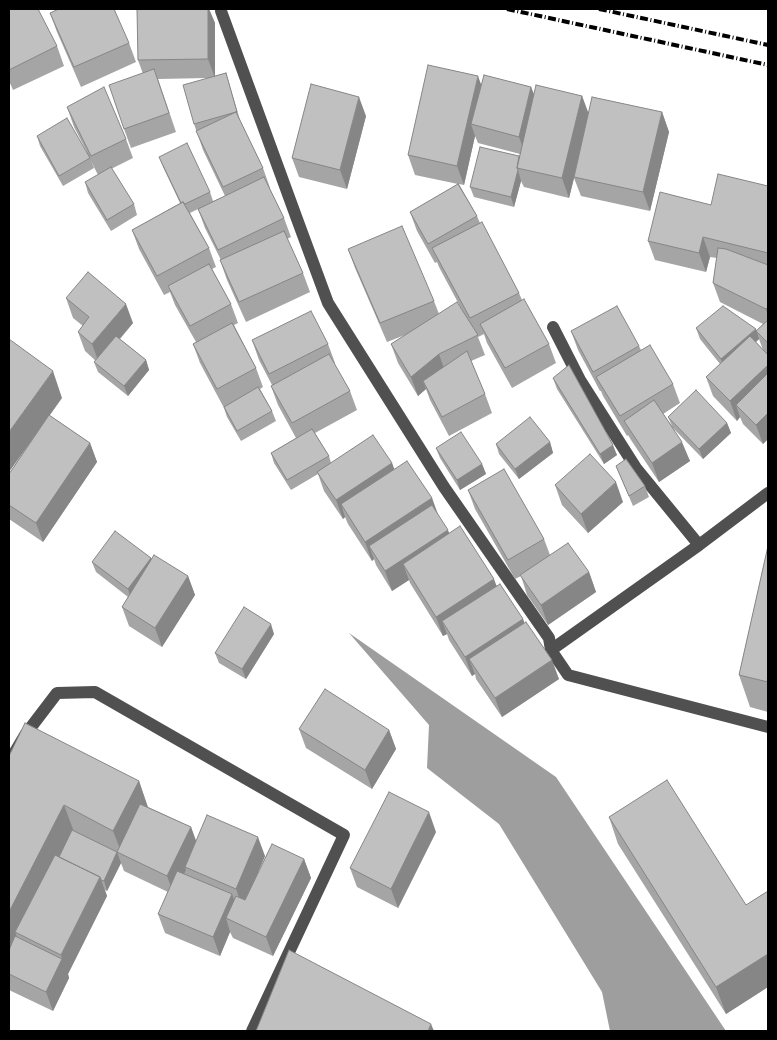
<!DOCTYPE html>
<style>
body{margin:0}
#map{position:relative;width:777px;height:1040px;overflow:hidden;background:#fff;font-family:"IBM Plex Sans",sans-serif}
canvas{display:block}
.frame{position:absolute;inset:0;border:10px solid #000;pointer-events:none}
</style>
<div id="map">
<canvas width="777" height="1040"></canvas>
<div class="frame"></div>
</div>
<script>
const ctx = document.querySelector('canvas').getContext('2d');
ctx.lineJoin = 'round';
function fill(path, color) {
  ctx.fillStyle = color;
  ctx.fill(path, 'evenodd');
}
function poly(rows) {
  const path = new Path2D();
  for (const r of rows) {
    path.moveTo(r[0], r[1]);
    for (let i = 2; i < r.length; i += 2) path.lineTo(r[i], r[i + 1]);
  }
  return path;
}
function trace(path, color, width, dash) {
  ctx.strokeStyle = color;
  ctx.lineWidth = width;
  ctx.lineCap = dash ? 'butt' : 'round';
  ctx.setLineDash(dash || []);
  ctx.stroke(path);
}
fill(poly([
 [349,633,556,777,726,1031,610,1031,602,992,499,824,427,768,429,725]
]), '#9e9e9e');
trace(poly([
 [221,11,297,219,328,303,444,487,549,638,551,650,568,675,768,727],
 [553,327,580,380,636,468,699,545],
 [551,650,699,545,768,493],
 [9,762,25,735,57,693,95,692,344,835,252,1031]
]), '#505050', 12);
trace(poly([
 [507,9,768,65],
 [599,9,768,45]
]), '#000', 4, [8, 2.5, 1, 2.5]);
fill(poly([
 [9,9,57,46,64,66,13,90,9,81],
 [137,9,209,9,215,23,215,76,226,73,229,83,240,120,263,168,270,188,269,188,284,218,291,237,287,239,303,273,310,292,246,322,227,280,220,260,221,260,205,228,198,209,190,213,209,248,216,267,212,269,231,304,238,323,234,325,256,368,263,387,260,389,272,411,276,421,241,441,227,417,224,408,200,363,193,344,196,342,175,305,170,292,164,295,139,249,132,230,180,203,163,167,159,157,210,192,213,201,225,196,203,150,194,124,208,78,158,79,176,132,131,148,124,129,143,74,138,60],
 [50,13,129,43,136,62,81,87,57,32],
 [481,86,531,87,534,94,582,96,588,112,662,112,669,132,650,211,581,196,574,178,569,198,524,187,521,181,514,207,474,197,470,187,519,156,520,154,478,143,475,136,464,185,459,184,477,216,480,223,519,293,522,300,549,344,556,363,512,388,487,343,484,334,478,337,485,355,471,361,485,394,492,413,449,436,430,400,426,389,418,396,398,363,391,344,405,335,387,342,355,268,348,249,434,301,439,314,463,312,439,267,437,262,435,263,417,231,410,212,458,184,415,175,408,155],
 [67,107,126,139,133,158,111,169,134,204,137,215,111,231,88,193,85,182,98,175,91,161,94,168,63,186,40,146,37,136,87,152,74,127],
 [366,116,347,189,299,177,292,158],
 [768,186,768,439,763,444,743,424,740,417,737,421,713,396,706,377,720,364,700,339,696,328,756,329,756,331,763,324,720,302,713,283,717,258,710,257,706,272,655,260,648,241,711,205],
 [759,339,763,350,756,342],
 [66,298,133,323,120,339,146,360,149,370,128,396,98,372,94,362,96,361,85,351,78,332,83,326,73,318],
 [571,331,639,346,641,350,673,384,680,403,663,414,672,426,668,417,727,423,731,433,703,459,673,428,690,461,659,482,631,440,628,435,627,436,603,396,601,391,600,391,578,350],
 [252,340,328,344,335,363,334,364,350,391,357,410,315,433,329,456,331,463,392,463,394,469,432,498,437,514,449,533,497,586,523,619,524,623,559,679,502,717,476,679,475,674,472,676,449,640,447,634,443,636,410,583,409,580,392,591,376,565,374,559,372,561,348,524,345,517,343,519,324,491,318,474,291,490,274,463,271,453,296,438,278,405,271,386,272,385,259,360],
 [553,378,617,455,604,464,557,389],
 [62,398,49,415,90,443,97,462,43,542,9,519,9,474,33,438,9,472],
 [550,442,553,453,519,479,499,454,496,444],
 [436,448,482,464,486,474,460,490,440,458],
 [616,466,645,486,649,497,633,506],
 [555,485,623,502,588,533,562,505],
 [468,490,544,539,550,555,589,572,596,592,548,625,527,595,521,576,515,579,475,509],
 [768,546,768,712,750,707,739,675],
 [151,558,152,559,188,576,195,595,162,647,129,626,122,607,128,597,96,572,92,562],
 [274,634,246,679,219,663,215,653],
 [299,729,389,730,396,749,372,789,306,748],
 [9,756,139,781,148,807,191,827,196,842,265,856,258,872,304,859,311,878,273,956,233,938,230,932,220,956,165,933,158,914,168,892,124,871,121,863,107,891,105,890,107,896,68,974,69,978,53,1011,9,990],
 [609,817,746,905,768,891,768,987,726,1014,618,844],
 [436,832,398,908,357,887,350,868]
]), '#a5a5a5');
fill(poly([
 [208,9,209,9,215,23,215,78,208,59],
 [478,76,485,95,471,124,475,136,464,185,457,166],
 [531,87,538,106,526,156,519,137],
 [582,96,589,115,574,177,574,178,569,198,562,178],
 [359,97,366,116,347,189,340,170],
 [662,112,669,132,650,211,643,192],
 [518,170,521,181,514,207,511,197],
 [703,237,710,257,706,272,699,253],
 [126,304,133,323,99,363,92,344],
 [768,307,768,316,766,309],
 [756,329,759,339,725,370,721,359],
 [439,354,446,374,423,381,426,389,418,396,411,377],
 [146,360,149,370,128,396,124,386],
 [768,365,768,391,736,405,740,417,737,421,730,401],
 [53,371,62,398,9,472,9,432],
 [768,413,768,439,763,444,756,425],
 [727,423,731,433,703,459,699,449],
 [550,442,553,453,519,479,515,469],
 [682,442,690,461,659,482,652,463],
 [90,443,97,462,43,542,36,523],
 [613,445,617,455,604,464,600,454],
 [392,463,399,482,341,504,345,517,343,519,336,500],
 [482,464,486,474,460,490,457,480],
 [616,482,623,502,588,533,581,514],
 [432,498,439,517,369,546,374,559,372,561,365,542],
 [448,530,455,550,403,564,409,580,392,591,385,571],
 [151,558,155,568,131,599,128,589],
 [589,572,596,592,548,625,541,605],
 [188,576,195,595,162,647,155,628],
 [494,579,501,598,442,621,447,634,443,636,436,617],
 [523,619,530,638,469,659,475,674,472,676,465,657],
 [271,624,274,634,246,679,242,669],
 [552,660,559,679,502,717,495,698],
 [389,730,396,749,372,789,365,770],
 [139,781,148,808,122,854,113,831],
 [64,805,74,832,15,932,18,939,9,957,9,912],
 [429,812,436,832,398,908,391,889],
 [191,827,198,846,185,867,186,870,174,895,167,876],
 [258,837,265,856,243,908,236,889],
 [117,852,121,863,107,891,104,881],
 [304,859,311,878,273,956,266,937],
 [100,877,107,896,68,974,69,978,53,1011,46,992,62,959,61,955],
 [232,894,239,913,226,918,230,932,220,956,213,937],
 [768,954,768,987,726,1014,716,987],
 [431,1024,434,1031,428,1031]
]), '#868686');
const building = poly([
 [9,9,38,9,57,46,9,70,9,9],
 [59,9,114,9,129,43,74,67,50,13,59,9],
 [137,9,208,9,208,59,138,60,137,9],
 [428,65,478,76,457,166,408,155,428,65],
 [154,69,169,113,124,129,109,85,154,69],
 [226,73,237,112,236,112,194,124,183,85,226,73],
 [484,75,531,87,519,137,471,124,484,75],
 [311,84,359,97,340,170,292,158,311,84],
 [536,85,582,96,562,178,517,168,536,85],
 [104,87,126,139,91,156,67,107,104,87],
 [592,97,662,112,643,192,574,177,592,97],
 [236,112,263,168,223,187,196,131,236,112],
 [67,118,90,158,59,176,37,136,67,118],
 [187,143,210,192,185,204,183,202,181,203,159,157,187,143],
 [480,147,519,156,517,168,518,170,511,197,470,187,480,147],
 [111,167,134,204,107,220,85,182,111,167],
 [718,174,768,186,768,253,703,237,699,253,648,241,660,192,711,205,718,174],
 [264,177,284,218,218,250,198,209,264,177],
 [458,184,477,216,428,244,410,212,458,184],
 [183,202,209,248,157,276,132,230,183,202],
 [482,222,519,293,470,318,432,248,482,222],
 [402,226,434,301,380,323,348,249,402,226],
 [284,231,303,273,239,302,220,260,284,231],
 [718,248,726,249,768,265,768,307,766,309,713,283,718,248],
 [209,264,231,304,190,326,168,286,209,264],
 [88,272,126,304,92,344,78,332,89,317,66,298,88,272],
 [524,299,549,344,505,368,480,324,524,299],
 [457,302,478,335,439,354,411,377,391,344,457,302],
 [617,306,639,346,593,372,571,331,617,306],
 [723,306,756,329,721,359,696,328,723,306],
 [311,311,328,344,269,374,252,340,311,311],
 [768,320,768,343,756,331,768,320],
 [232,323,256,368,217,389,193,344,232,323],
 [116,336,146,360,124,386,94,362,116,336],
 [750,336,768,355,768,365,730,401,706,377,750,336],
 [9,339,53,371,9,432,9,339],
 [650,345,673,384,620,416,596,377,650,345],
 [467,351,485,394,442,417,423,381,467,351],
 [329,354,350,391,292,423,271,386,329,354],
 [569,365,613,445,600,454,553,378,569,365],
 [768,373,768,413,756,425,736,405,768,373],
 [258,387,272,411,237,431,224,407,258,387],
 [696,390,727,423,699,449,668,417,696,390],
 [654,400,682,442,652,463,624,421,654,400],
 [49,415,90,443,36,523,9,505,9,474,49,415],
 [530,417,550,442,515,469,496,444,530,417],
 [312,429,329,456,287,480,271,453,312,429],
 [461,432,482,464,457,480,436,448,461,432],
 [373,435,392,463,336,500,317,472,373,435],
 [590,454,616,482,581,514,555,485,590,454],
 [626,459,645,486,629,496,616,466,626,459],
 [407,461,432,498,365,542,341,504,407,461],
 [504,469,544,539,508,560,468,490,504,469],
 [432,505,448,530,385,571,369,546,432,505],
 [460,526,494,579,436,617,403,564,460,526],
 [115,531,151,558,128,589,92,562,115,531],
 [568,543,589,572,541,605,520,575,568,543],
 [768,546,768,682,739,675,768,546],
 [154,555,188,576,155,628,122,607,154,555],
 [500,584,523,619,465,657,442,621,500,584],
 [244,607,271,624,242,669,215,653,244,607],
 [526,622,552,660,495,698,469,659,526,622],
 [325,689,389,730,365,770,299,729,325,689],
 [25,723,139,781,113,831,64,805,9,912,9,756,25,723],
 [667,780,746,905,768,891,768,954,716,987,609,817,667,780],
 [389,792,429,812,391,889,350,868,389,792],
 [140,804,191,827,167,876,117,852,140,804],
 [207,815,258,837,236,889,185,867,207,815],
 [72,830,117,852,104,881,101,880,100,877,59,857,72,830],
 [272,844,304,859,266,937,226,918,236,896,245,900,272,844],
 [55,855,100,877,61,955,15,932,55,855],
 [177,871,232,894,213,937,158,914,177,871],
 [15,936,62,959,46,992,9,974,9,950,15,936],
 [289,950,431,1024,428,1031,256,1031,289,950]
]);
fill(building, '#c0c0c0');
trace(building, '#868686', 1);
</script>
